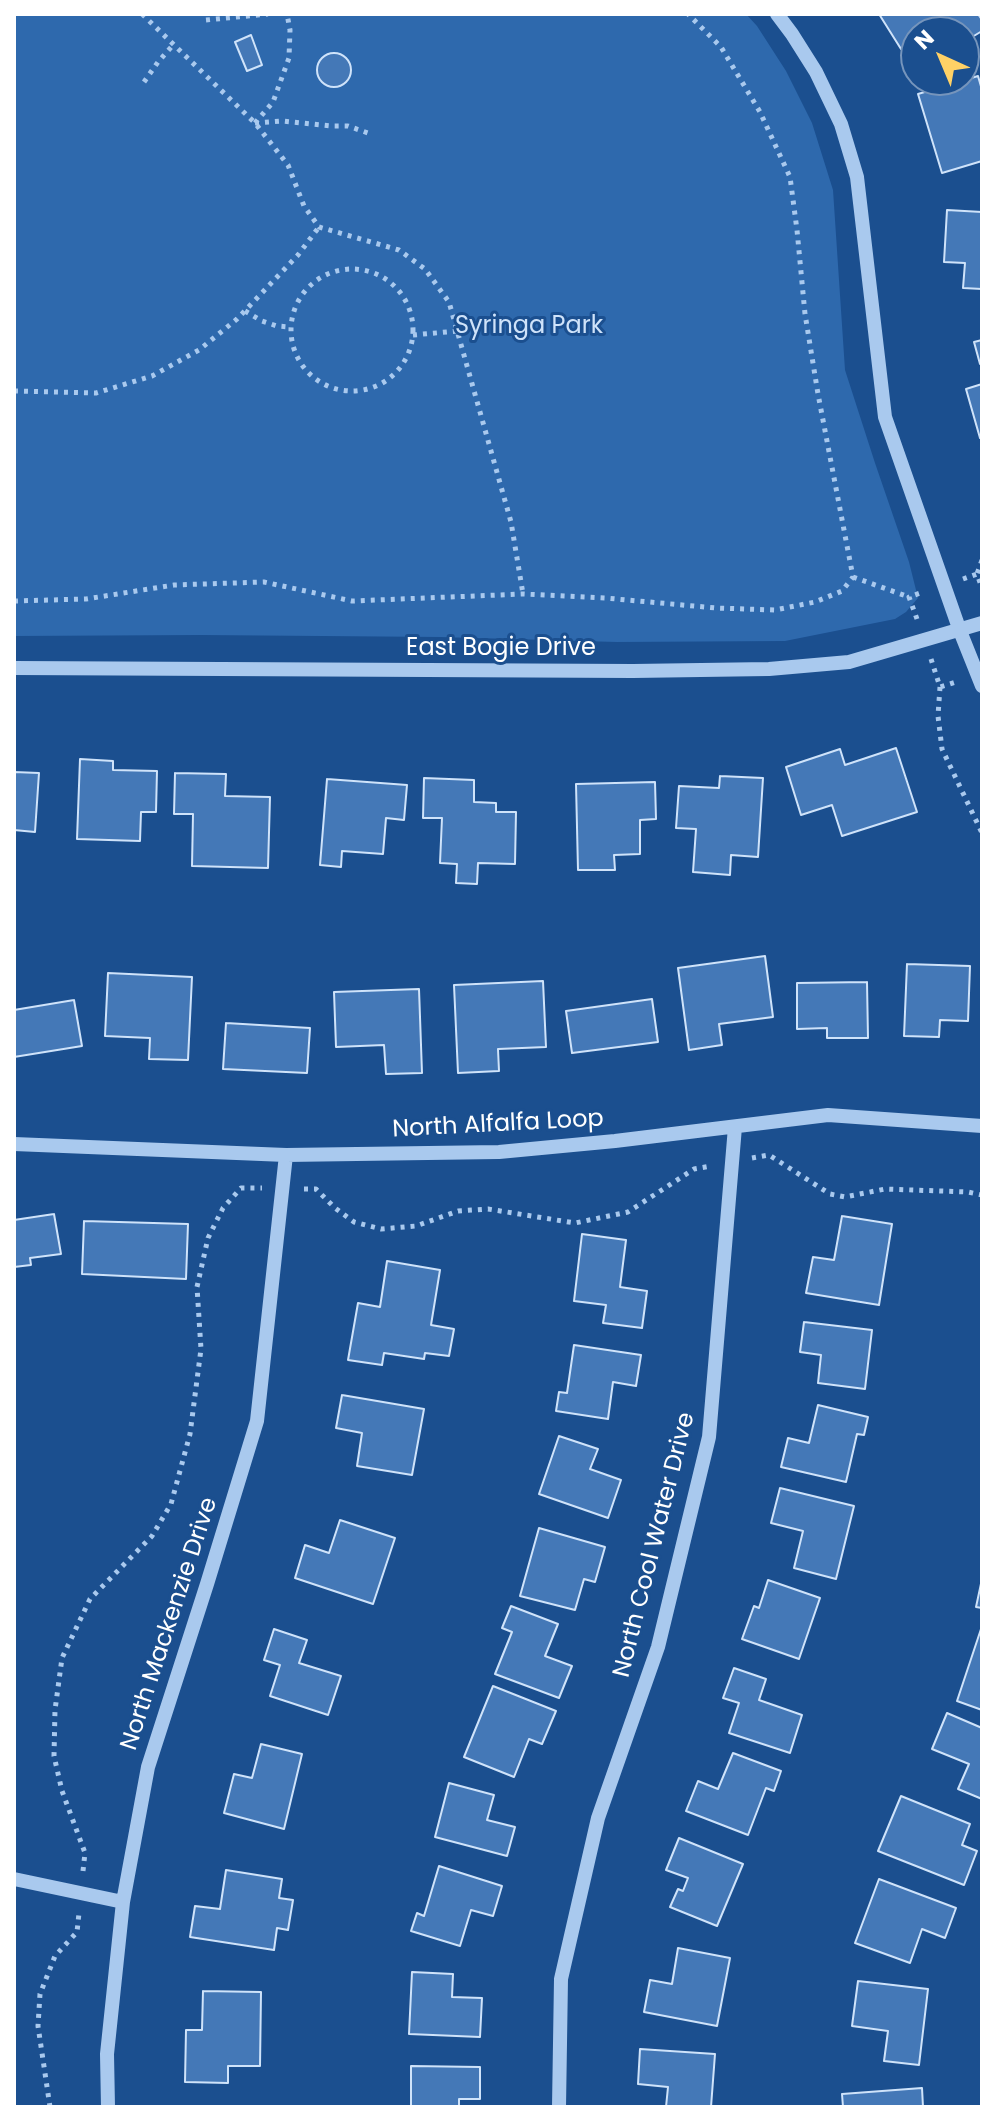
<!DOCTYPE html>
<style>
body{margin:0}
#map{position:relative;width:996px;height:2121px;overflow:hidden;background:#1b4f8f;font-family:Poppins,sans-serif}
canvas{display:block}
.frame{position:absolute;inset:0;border:16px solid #fff;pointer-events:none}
.north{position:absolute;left:900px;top:16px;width:80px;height:80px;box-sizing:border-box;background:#1b4f8f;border:2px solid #7695bc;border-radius:50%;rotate:316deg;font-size:22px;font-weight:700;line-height:32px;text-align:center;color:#fff}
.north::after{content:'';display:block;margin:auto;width:28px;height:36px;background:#ffd166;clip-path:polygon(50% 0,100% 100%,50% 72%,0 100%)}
</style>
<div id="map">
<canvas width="996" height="2121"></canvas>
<div class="frame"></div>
<div class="north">N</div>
</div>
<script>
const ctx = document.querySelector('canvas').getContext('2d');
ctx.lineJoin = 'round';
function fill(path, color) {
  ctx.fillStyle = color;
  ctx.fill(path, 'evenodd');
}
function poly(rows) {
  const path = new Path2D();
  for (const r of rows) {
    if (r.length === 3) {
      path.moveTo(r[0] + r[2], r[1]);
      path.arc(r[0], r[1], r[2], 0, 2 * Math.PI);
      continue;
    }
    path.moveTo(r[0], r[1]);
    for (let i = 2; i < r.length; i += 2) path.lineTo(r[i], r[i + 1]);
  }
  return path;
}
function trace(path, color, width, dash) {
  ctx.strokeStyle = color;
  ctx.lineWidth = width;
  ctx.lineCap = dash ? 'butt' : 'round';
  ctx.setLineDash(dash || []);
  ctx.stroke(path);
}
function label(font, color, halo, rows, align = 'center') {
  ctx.font = font + ' Poppins,sans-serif';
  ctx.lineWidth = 6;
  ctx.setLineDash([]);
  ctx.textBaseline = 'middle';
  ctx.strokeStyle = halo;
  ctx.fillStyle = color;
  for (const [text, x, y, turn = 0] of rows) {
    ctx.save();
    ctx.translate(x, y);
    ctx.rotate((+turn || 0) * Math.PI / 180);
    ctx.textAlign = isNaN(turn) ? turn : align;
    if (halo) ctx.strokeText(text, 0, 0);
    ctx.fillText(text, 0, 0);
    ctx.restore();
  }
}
fill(poly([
 [14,14,746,14,757,26,786,71,812,123,833,190,845,370,875,463,909,562,918,598,906,612,895,619,785,641,617,642,440,637,201,635,14,636]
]), '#2e69ad');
const building = poly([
 [879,14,978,14,982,20,982,31,964,42,964,32,916,32,916,42,915,40,901,49,879,14],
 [251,35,262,65,247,71,235,42,251,35],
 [334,70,17],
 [978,76,982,90,982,161,942,173,918,94,978,76],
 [947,210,982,212,982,289,963,288,965,263,944,262,947,210],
 [982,340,982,364,980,364,974,342,982,340],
 [982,384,982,437,980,438,966,389,982,384],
 [896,748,917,812,842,836,832,805,801,815,786,767,840,749,845,765,896,748],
 [80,759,113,761,113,770,157,771,156,812,141,812,140,841,77,839,80,759],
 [14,772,39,773,35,832,14,830,14,772],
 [175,773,226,774,225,796,270,797,268,868,192,866,193,814,174,814,175,773],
 [720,776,763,778,758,857,731,855,730,875,693,872,696,829,676,828,679,786,719,788,720,776],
 [424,778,474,780,474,802,496,803,496,812,516,812,515,864,478,863,477,884,456,883,457,864,440,863,442,818,423,818,424,778],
 [327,779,407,785,404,820,386,818,383,854,342,851,341,867,320,865,327,779],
 [655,782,656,819,640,820,640,854,614,855,615,870,578,870,576,784,655,782],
 [765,956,773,1017,719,1024,722,1045,689,1050,678,968,765,956],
 [907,964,970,966,968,1021,940,1020,939,1037,904,1036,907,964],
 [108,973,192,977,188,1060,149,1059,150,1038,105,1036,108,973],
 [543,981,546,1047,498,1049,499,1071,458,1073,454,985,543,981],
 [867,982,868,1038,827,1038,827,1028,797,1029,797,983,867,982],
 [419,989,422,1073,386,1074,384,1045,336,1047,334,992,419,989],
 [652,999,658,1042,572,1053,566,1011,652,999],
 [74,1000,82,1046,14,1057,14,1010,74,1000],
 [226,1023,310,1028,307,1073,223,1069,226,1023],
 [54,1214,61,1254,30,1258,31,1265,14,1267,14,1220,54,1214],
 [842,1216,892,1224,879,1305,806,1293,813,1257,834,1260,842,1216],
 [84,1221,188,1224,186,1279,82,1274,84,1221],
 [582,1234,626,1240,620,1287,647,1291,642,1328,603,1323,606,1305,574,1301,582,1234],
 [387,1261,440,1270,431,1325,454,1329,449,1356,425,1353,424,1359,384,1353,382,1365,348,1360,358,1303,380,1307,387,1261],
 [804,1322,872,1330,865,1389,818,1383,821,1355,800,1352,804,1322],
 [574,1345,641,1355,636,1386,613,1382,608,1419,556,1411,559,1392,567,1393,574,1345],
 [342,1395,424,1409,412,1475,357,1466,362,1433,336,1428,342,1395],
 [818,1405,868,1417,864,1435,857,1434,846,1482,781,1467,788,1438,809,1443,818,1405],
 [559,1436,598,1449,590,1469,621,1480,608,1518,539,1494,559,1436],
 [780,1488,854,1506,836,1579,794,1568,803,1531,771,1523,780,1488],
 [340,1520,395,1538,373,1604,295,1578,305,1545,329,1553,340,1520],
 [539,1528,605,1547,595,1582,584,1579,575,1610,520,1596,539,1528],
 [982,1579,982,1608,976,1607,982,1579],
 [768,1580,820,1598,799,1659,742,1639,754,1606,759,1608,768,1580],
 [511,1606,558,1624,545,1656,572,1666,559,1698,495,1674,512,1632,502,1628,511,1606],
 [982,1626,982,1710,957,1701,982,1626],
 [274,1629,307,1640,299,1663,341,1676,328,1715,270,1696,280,1665,264,1660,274,1629],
 [734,1668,766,1679,759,1700,802,1715,790,1753,729,1733,739,1703,723,1698,734,1668],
 [493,1686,556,1711,542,1744,529,1739,514,1777,464,1757,493,1686],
 [947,1713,982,1728,982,1799,958,1789,969,1764,932,1749,947,1713],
 [261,1744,302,1754,284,1829,224,1813,234,1774,252,1778,261,1744],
 [733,1753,781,1771,774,1791,766,1788,748,1835,686,1811,698,1781,718,1789,733,1753],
 [449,1783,494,1795,487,1820,515,1827,507,1856,435,1837,449,1783],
 [901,1796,970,1824,962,1845,977,1851,964,1885,878,1851,901,1796],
 [679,1838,743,1864,717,1926,670,1907,678,1889,683,1891,688,1878,666,1870,679,1838],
 [439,1866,502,1886,493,1916,471,1910,460,1946,411,1931,417,1913,424,1916,439,1866],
 [226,1870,282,1879,279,1898,293,1900,288,1930,277,1928,274,1950,190,1937,195,1906,220,1909,226,1870],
 [879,1879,956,1908,945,1938,922,1929,910,1963,855,1943,879,1879],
 [678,1948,730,1958,717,2026,644,2012,650,1980,672,1984,678,1948],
 [412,1972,453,1974,452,1997,482,1998,480,2037,409,2034,412,1972],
 [858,1981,928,1989,919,2065,884,2061,888,2031,852,2026,858,1981],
 [203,1991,261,1992,260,2066,228,2066,228,2083,185,2082,186,2030,202,2030,203,1991],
 [640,2049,715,2054,711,2107,666,2107,668,2087,638,2084,640,2049],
 [411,2066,480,2067,480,2099,459,2099,459,2107,411,2107,411,2066],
 [922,2088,923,2107,843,2107,842,2094,922,2088]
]);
fill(building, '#4478b7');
trace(building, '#cfe3fa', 2);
trace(poly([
 [142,14,255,123,288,165,304,206,319,227,399,250,425,269,449,302,511,522,523,594],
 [206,20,268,14],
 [144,82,158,62,173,45],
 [255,123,273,102,289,58,290,30,287,14],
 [255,123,282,121,331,126,348,126,368,133],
 [352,330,61],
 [245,311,262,321,277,326,290,327],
 [413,335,458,331],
 [14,391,96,393,152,376,199,350,237,319,298,255,319,227],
 [982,560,977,574,982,588],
 [853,577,909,597],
 [963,579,977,574],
 [14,601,86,599,174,585,264,582,352,601,523,594,605,598,716,608,775,610,815,602,842,591,853,577,818,394,805,314,797,230,790,177,760,112,721,47,688,14],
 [917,619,909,597,923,592],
 [931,659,940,687,959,681],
 [940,687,938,716,942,749,982,833],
 [752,1158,769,1155,830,1194,845,1197,885,1189,968,1192,982,1195],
 [304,1189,316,1189,335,1208,354,1222,381,1229,416,1226,458,1211,488,1209,575,1223,628,1212,694,1169,711,1166],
 [83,1871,85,1853,62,1791,54,1756,55,1710,62,1658,90,1599,152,1536,171,1504,190,1434,201,1349,197,1287,208,1238,223,1208,241,1188,262,1188],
 [50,2107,38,2026,40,1994,55,1956,77,1932,79,1913]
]), '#a9c9ee', 5, [4, 6]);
trace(poly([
 [777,14,792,34,816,72,841,124,857,177,885,417,960,631,982,686],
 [14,668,633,671,769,669,849,662,982,623],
 [14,1144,286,1155,499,1152,615,1141,828,1115,982,1126],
 [14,1879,123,1902],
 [108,2107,107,2054,123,1902,148,1767,207,1584,257,1421,286,1155],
 [559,2107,561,1979,598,1818,658,1647,709,1437,735,1127]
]), '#a9c9ee', 14);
label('24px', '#cfe3fa', '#1b4f8f', [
 ["Syringa Park",529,327]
]);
label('24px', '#fff', '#1b4f8f', [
 ["East Bogie Drive",501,649],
 ["North Alfalfa Loop",498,1125,-3],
 ["North Cool Water Drive",655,1545,-76],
 ["North Mackenzie Drive",170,1624,-72]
]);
</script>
